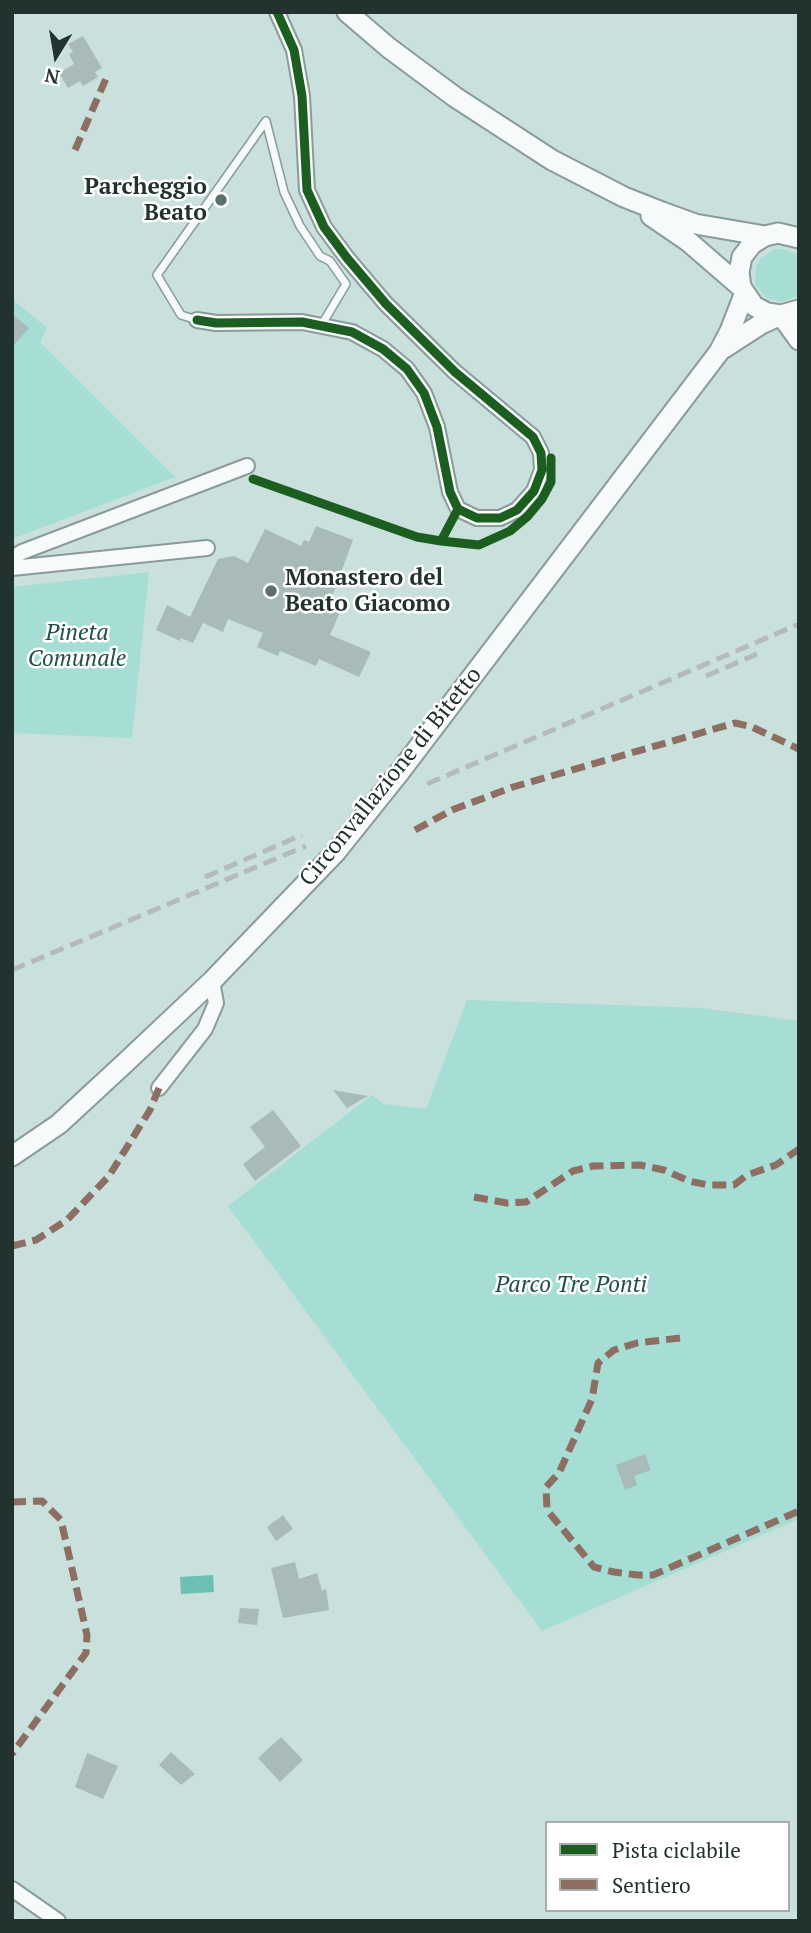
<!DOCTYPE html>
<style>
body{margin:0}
#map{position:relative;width:811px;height:1933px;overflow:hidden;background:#c9e0dc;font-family:"PT Serif",serif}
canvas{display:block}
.frame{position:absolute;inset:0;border:14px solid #21322f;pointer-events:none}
.legend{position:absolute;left:545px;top:1821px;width:245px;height:91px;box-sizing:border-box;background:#fff;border:2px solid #a6adac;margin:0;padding:9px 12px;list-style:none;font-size:21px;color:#21322f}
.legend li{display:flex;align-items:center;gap:14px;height:35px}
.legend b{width:35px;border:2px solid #a6adac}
.north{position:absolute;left:21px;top:21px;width:70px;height:70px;-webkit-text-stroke:5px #fff;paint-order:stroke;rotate:191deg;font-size:19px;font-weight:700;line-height:28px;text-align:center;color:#21322f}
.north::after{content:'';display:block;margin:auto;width:24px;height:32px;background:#21322f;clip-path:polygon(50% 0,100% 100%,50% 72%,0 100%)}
</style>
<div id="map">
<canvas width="811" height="1933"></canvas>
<div class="frame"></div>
<ul class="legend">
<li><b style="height:9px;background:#1b5e20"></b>Pista ciclabile</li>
<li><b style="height:9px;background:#8d6e63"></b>Sentiero</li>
</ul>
<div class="north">N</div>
</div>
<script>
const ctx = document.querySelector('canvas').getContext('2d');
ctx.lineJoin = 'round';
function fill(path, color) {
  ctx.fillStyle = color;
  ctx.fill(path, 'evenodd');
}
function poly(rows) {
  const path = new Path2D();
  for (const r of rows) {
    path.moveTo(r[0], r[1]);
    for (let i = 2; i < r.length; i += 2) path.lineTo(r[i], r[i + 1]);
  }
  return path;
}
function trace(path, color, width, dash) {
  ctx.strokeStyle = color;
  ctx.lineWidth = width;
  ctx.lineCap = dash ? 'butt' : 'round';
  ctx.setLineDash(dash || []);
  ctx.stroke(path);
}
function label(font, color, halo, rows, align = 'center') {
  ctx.font = font + ' "PT Serif",serif';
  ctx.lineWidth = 5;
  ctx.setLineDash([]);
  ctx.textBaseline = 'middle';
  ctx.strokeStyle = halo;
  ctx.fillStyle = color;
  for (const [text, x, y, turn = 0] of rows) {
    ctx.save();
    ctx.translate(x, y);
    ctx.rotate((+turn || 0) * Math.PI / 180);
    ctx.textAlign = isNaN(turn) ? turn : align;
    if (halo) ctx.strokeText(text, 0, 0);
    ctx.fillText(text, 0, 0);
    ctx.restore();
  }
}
fill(poly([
 [775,249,783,249,799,255,799,295,783,302,766,298,755,284,756,267,760,259],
 [12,299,47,328,40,342,175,477,12,539],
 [149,572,132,738,12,733,12,587],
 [467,1000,702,1008,799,1021,799,1519,542,1631,228,1206,372,1095,384,1104,426,1109]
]), '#a6ded5');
fill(poly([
 [213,1575,214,1592,181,1594,180,1577]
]), '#6dbfb5');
fill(poly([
 [83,36,102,68,95,72,98,77,83,86,80,81,68,88,59,73,74,64,69,54,73,52,68,44],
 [12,314,29,328,12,347],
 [316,526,353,540,329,605,341,610,330,635,371,652,359,677,319,659,316,666,280,651,278,656,257,647,263,633,228,619,223,632,203,623,193,643,181,638,180,641,156,630,167,605,190,617,218,559,234,556,248,563,265,529,301,546,304,540,309,542],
 [333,1090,368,1096,347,1108],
 [273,1110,301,1146,255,1181,243,1164,265,1147,250,1127],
 [645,1454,651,1470,634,1476,637,1485,625,1490,616,1465],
 [283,1515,293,1529,276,1541,267,1527],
 [295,1562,299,1579,317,1573,322,1591,326,1589,329,1610,283,1618,271,1568],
 [240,1608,259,1609,257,1625,238,1623],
 [281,1737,303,1760,280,1782,258,1758],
 [171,1752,195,1774,181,1785,159,1765],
 [87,1753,118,1766,103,1799,75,1787]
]), '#a9bbb8');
const lane = poly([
 [197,320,181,315,157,275,266,121,284,192,300,226,320,256,330,261,346,284,321,326]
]);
const street = poly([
 [197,320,216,323,302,322,352,332,383,349,407,369,424,393,437,427,450,492,458,509,477,518,500,518,517,510,534,491,542,470,541,453,533,437,455,372,386,304,347,258,324,227,307,190,302,96,294,50,277,12],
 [12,558,22,552,247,466],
 [12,568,207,548],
 [159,1088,205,1029,216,1003,212,981],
 [12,1889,58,1921]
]);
const secondary = poly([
 [347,12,389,48,455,97,552,160,624,197,662,212,695,224,765,236],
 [651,216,689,242,741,287,754,306,767,313,781,315,799,310],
 [741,287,739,272,742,257,752,244,765,236,778,233,799,238],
 [724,348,761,324,781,315,799,340],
 [399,773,719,352,730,331,744,295],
 [12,1156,59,1124,125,1063,212,981,335,853]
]);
trace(lane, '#8a9b98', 10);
trace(street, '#8a9b98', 18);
trace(secondary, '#8a9b98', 23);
trace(lane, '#f7fafa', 7);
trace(street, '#f7fafa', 14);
trace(secondary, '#f7fafa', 19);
trace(poly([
 [706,676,757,654],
 [427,784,799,624],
 [205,877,302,835],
 [12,970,306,846]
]), '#b5bbba', 5, [14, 7]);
const secondaryBridge = poly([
 [335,853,399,773]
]);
trace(secondaryBridge, '#8a9b98', 23, []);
trace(secondaryBridge, '#f7fafa', 19);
trace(poly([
 [75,150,108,74],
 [415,830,452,810,513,787,735,723,752,727,799,749],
 [474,1197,507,1203,526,1202,573,1171,593,1166,640,1165,664,1170,689,1181,708,1185,734,1185,747,1175,776,1165,799,1149],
 [12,1246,36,1240,67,1220,109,1176,150,1110,159,1088],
 [680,1338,637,1343,614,1350,598,1363,592,1399,559,1473,546,1487,547,1510,594,1567,614,1572,638,1575,653,1575,799,1511],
 [12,1502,42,1501,61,1520,87,1635,86,1653,12,1754]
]), '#8d6e63', 7, [14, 7]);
trace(poly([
 [197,320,216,323,302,322,352,332,383,349,407,369,424,393,437,427,450,492,458,509,477,518,500,518,517,510,534,491,542,470,541,453,533,437,455,372,386,304,347,258,324,227,307,190,302,96,294,50,277,12],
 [253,479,417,537,441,541,458,509],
 [441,541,479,545,510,531,528,516,542,499,551,482,551,458]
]), '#1b5e20', 9);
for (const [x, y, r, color] of [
 [221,200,7,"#5c6f6c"],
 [271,591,7,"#5c6f6c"]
]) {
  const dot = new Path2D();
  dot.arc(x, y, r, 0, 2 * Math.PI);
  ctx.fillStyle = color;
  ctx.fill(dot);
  trace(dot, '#fff', 2.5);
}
label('bold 23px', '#21322f', '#fff', [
 ["Parcheggio",207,187],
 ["Beato",207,213],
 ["Monastero del",285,578,"left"],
 ["Beato Giacomo",285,604,"left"]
], 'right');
label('italic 23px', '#215049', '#fff', [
 ["Pineta",77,633],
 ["Comunale",77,659],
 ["Parco Tre Ponti",571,1285]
]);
label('23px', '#21322f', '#fff', [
 ["Circonvallazione di Bitetto",391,777,-51]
]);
</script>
